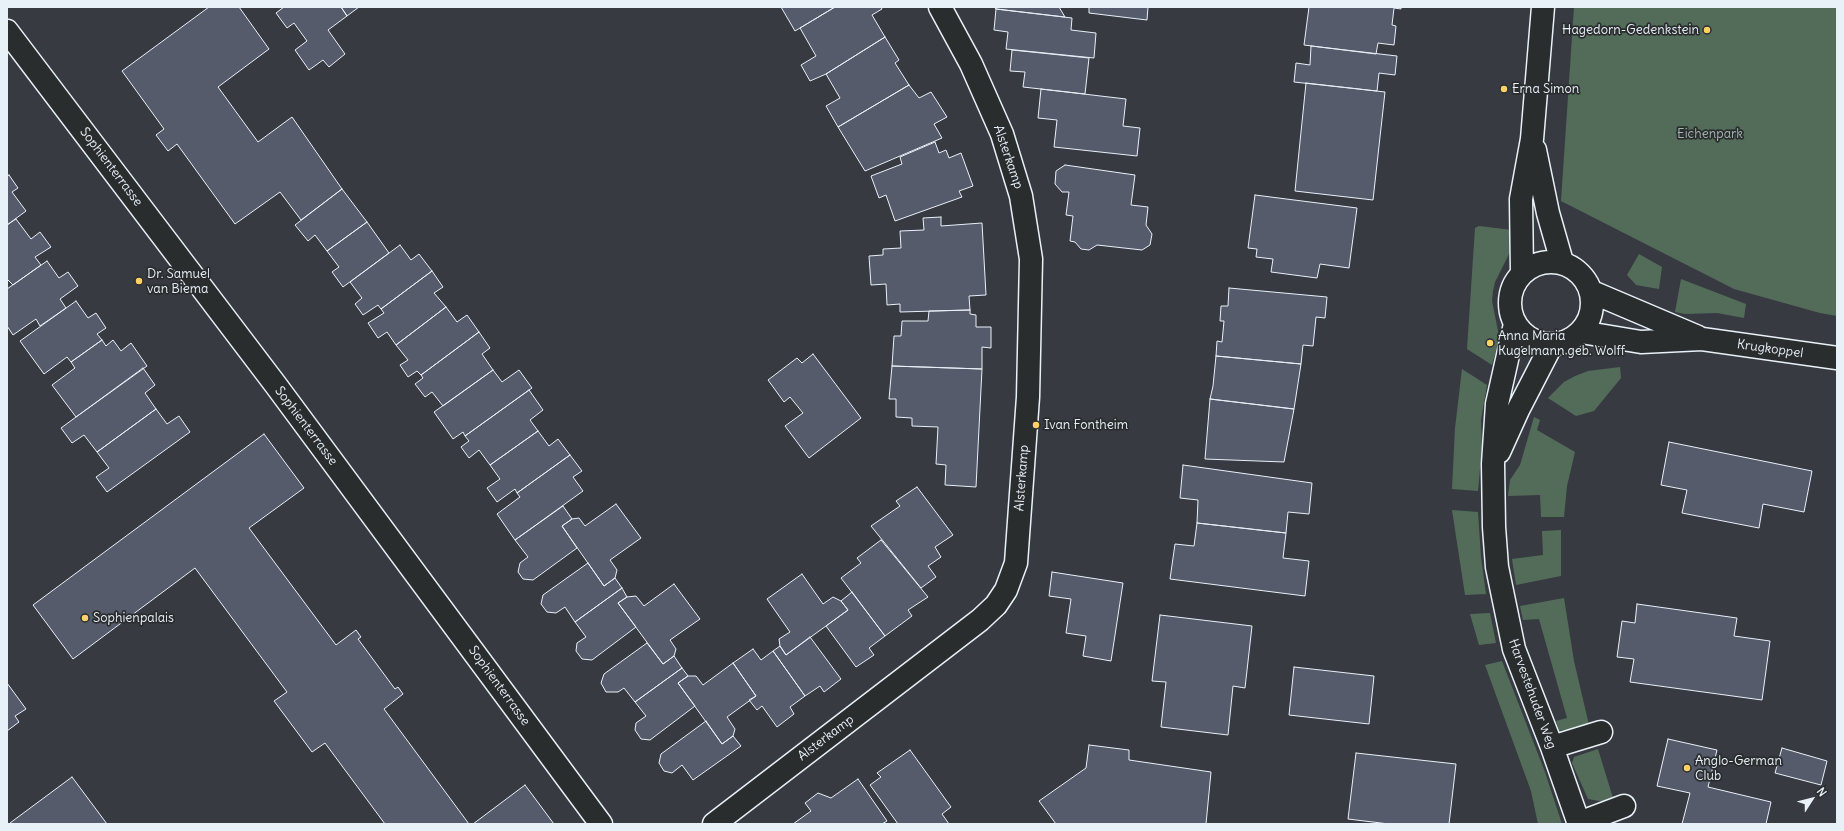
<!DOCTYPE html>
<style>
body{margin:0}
#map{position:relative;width:1844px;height:831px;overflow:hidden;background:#373b41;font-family:Delius,sans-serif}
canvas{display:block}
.frame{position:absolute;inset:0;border:8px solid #e8f1f8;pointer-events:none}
.north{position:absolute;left:1792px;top:779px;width:40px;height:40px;-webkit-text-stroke:3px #2a2d2e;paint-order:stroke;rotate:54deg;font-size:11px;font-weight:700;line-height:16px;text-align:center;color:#e8f1f8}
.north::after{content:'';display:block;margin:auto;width:14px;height:18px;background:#e8f1f8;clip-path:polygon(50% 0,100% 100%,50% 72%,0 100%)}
</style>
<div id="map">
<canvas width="1844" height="831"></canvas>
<div class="frame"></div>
<div class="north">N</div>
</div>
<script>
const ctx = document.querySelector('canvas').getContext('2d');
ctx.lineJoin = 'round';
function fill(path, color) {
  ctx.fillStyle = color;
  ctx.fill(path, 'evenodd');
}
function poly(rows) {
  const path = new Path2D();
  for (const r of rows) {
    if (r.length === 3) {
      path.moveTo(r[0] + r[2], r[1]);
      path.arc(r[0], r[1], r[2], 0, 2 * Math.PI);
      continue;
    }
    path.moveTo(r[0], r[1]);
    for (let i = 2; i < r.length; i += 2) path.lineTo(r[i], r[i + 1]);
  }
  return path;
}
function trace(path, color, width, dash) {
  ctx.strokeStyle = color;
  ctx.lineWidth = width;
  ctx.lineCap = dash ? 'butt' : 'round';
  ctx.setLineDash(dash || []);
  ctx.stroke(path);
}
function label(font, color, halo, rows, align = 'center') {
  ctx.font = font + ' Delius,sans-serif';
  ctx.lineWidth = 3.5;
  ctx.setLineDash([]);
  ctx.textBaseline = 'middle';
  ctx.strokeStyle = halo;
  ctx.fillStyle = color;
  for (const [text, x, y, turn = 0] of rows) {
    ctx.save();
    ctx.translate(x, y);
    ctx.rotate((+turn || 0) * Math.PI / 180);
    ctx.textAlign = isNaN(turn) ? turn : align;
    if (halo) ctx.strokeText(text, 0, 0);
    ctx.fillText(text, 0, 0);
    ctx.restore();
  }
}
fill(poly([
 [1574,7,1837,7,1837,316,1820,313,1734,289,1561,201],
 [1479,226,1512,230,1512,248,1495,282,1493,291,1492,301,1498,331,1498,343,1492,365,1467,349,1475,228],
 [1639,254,1662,267,1659,289,1636,285,1627,275],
 [1681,279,1746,304,1744,318,1717,313,1685,314,1675,312],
 [1620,367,1621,378,1594,411,1576,416,1548,398,1564,382,1575,376,1588,371],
 [1462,369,1487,385,1481,420,1482,447,1478,491,1452,489,1455,428],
 [1534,417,1540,420,1537,430,1575,452,1567,486,1564,517,1541,517,1540,495,1508,496,1510,480,1520,465],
 [1452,510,1478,512,1481,557,1486,594,1465,595],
 [1561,530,1561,576,1516,585,1512,559,1543,555,1542,531],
 [1564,598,1574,661,1589,725,1559,731,1556,721,1567,718,1539,619,1523,620,1520,606],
 [1490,613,1496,643,1479,645,1470,614],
 [1502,661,1545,772,1562,824,1538,824,1531,791,1485,665],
 [1598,749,1613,798,1605,802,1588,799,1572,763,1574,757]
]), '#536c59');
const building = poly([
 [209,7,239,7,269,49,218,87,258,142,292,117,342,189,301,220,280,192,235,224,177,144,168,151,156,135,164,129,122,71,209,7],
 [284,7,341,7,347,16,328,30,345,54,329,67,323,60,309,70,295,50,307,41,294,23,287,28,276,13,284,7],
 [341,7,359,7,347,16,341,7],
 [781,7,835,7,795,31,781,7],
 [835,7,881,7,882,9,872,15,885,37,826,74,810,81,801,65,816,56,800,28,835,7],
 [994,7,1059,7,1065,17,996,9,994,7],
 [1089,7,1148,7,1147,20,1089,13,1089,7],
 [1309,7,1401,7,1401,9,1394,8,1392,25,1396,26,1394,45,1378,43,1376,54,1304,45,1309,7],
 [996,9,1072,18,1071,30,1096,33,1094,58,1006,49,1008,32,994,30,996,9],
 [885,37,899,60,895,63,909,85,838,127,826,106,840,98,826,74,885,37],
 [1311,46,1397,56,1395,75,1379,73,1377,91,1294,82,1296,63,1310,65,1311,46],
 [1012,50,1089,58,1085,94,1023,87,1025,72,1010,71,1012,50],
 [1306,83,1385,92,1373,200,1295,191,1306,83],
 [909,85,919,98,931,92,947,117,934,124,942,138,865,171,838,127,909,85],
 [1041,89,1126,99,1123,126,1140,128,1137,156,1054,147,1057,120,1038,118,1041,89],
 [935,142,939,153,946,150,949,158,961,153,973,186,959,191,962,197,895,221,886,195,879,198,871,176,902,164,900,157,935,142],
 [1065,165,1135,175,1131,205,1148,207,1146,225,1152,234,1150,245,1142,250,1097,245,1089,250,1081,249,1075,242,1070,241,1073,216,1066,215,1069,192,1062,192,1055,184,1056,171,1065,165],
 [9,175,18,188,12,192,26,211,7,225,7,176,9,175],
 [342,189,367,222,327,251,315,235,308,241,295,225,342,189],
 [1255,195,1357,208,1349,268,1320,264,1317,278,1271,272,1273,259,1256,257,1257,249,1248,248,1255,195],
 [941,217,941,226,982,223,986,295,969,296,970,310,900,312,900,304,887,305,886,284,871,285,869,256,883,255,883,249,901,248,900,231,924,230,923,218,941,217],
 [16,219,31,239,40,232,51,247,35,257,41,265,13,285,7,279,7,225,16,219],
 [367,222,389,253,343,287,332,272,339,267,327,251,367,222],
 [400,245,411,260,419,254,432,271,381,309,378,305,363,315,355,304,362,298,350,282,400,245],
 [47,261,59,278,68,272,78,286,60,299,66,308,40,326,36,319,13,335,7,326,7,289,47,261],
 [432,271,443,287,434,293,446,307,396,345,387,332,378,338,368,323,384,313,381,309,432,271],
 [1229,288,1327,297,1325,318,1316,317,1313,346,1303,345,1301,364,1216,356,1217,341,1222,342,1224,321,1220,321,1221,306,1228,306,1229,288],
 [76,301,88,318,96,313,106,328,97,334,102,340,71,362,67,357,44,374,20,341,76,301],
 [446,307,457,322,467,315,479,332,421,375,417,371,408,377,400,365,408,360,396,345,446,307],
 [970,310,970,314,976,315,976,327,991,327,991,348,982,347,982,369,892,366,894,336,901,336,902,321,928,321,929,311,970,310],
 [479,332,490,348,482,354,493,370,443,406,432,392,425,397,415,384,423,378,421,375,479,332],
 [102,340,106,346,113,340,121,351,131,343,147,366,76,417,52,385,75,368,71,362,102,340],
 [813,354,861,418,809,458,785,426,803,413,790,397,784,402,768,380,797,358,802,363,813,354],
 [1216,356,1301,364,1294,409,1210,399,1213,386,1216,356],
 [892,366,982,369,976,487,945,485,946,465,936,464,938,427,912,426,912,418,896,417,896,399,889,399,892,366],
 [143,368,155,385,145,393,156,409,97,452,84,435,72,443,61,428,143,368],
 [493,370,502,382,519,370,532,388,465,436,463,432,453,439,434,412,493,370],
 [529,390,543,410,530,420,538,431,490,465,479,450,469,458,461,447,469,441,465,436,529,390],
 [1210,399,1294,409,1284,462,1205,459,1210,399],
 [156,409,167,424,179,416,190,432,107,492,96,477,109,468,97,452,156,409],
 [538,431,549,446,558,439,570,455,517,493,515,489,497,502,487,488,500,479,490,465,538,431],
 [264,434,304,488,249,528,336,645,356,630,361,637,358,639,395,689,398,687,403,694,384,709,469,824,385,824,325,743,312,752,274,701,287,692,195,568,73,659,33,605,264,434],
 [1669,442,1812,471,1804,512,1763,504,1759,528,1682,513,1687,490,1661,485,1669,442],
 [570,455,582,471,573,477,583,491,515,540,497,514,520,497,517,493,570,455],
 [1183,465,1312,483,1309,514,1288,512,1286,533,1197,523,1198,500,1180,498,1183,465],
 [917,487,953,535,935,547,941,557,928,566,936,577,921,588,871,526,900,506,896,501,917,487],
 [616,504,641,538,610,560,617,570,615,578,604,586,562,526,572,519,579,518,585,526,616,504],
 [563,506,572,519,562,526,577,548,533,580,523,579,518,572,520,563,528,557,515,540,563,506],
 [1197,523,1286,533,1283,558,1309,561,1305,596,1170,579,1175,544,1194,546,1197,523],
 [881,540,928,597,908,610,912,616,885,636,841,578,861,563,857,558,881,540],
 [588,563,604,586,615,578,622,588,575,622,565,607,556,613,547,612,541,604,543,595,588,563],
 [1052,572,1123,583,1111,661,1083,656,1086,636,1066,633,1071,599,1049,596,1052,572],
 [802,574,823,604,833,597,841,601,848,610,786,655,780,646,779,639,790,632,767,599,802,574],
 [674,584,700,619,670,640,676,649,674,656,663,664,618,603,627,597,636,596,644,606,674,584],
 [622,588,627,597,618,603,636,627,592,660,582,659,576,651,577,643,586,637,575,622,622,588],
 [852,592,885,636,869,648,874,655,856,667,826,626,848,610,841,601,852,592],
 [1637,604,1737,618,1734,636,1770,641,1762,700,1630,682,1634,659,1617,657,1622,621,1635,623,1637,604],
 [1160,615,1252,626,1245,688,1233,686,1228,735,1161,727,1166,682,1152,681,1160,615],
 [810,637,841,679,824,692,820,686,805,696,773,651,780,646,786,655,810,637],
 [647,643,663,664,674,656,682,668,635,702,624,688,618,692,606,692,601,683,604,674,647,643],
 [753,649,761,660,773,651,805,696,790,707,794,714,777,727,762,706,757,710,749,700,756,696,733,663,753,649],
 [733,663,756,696,727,717,735,729,733,736,722,744,678,683,688,676,696,676,703,685,733,663],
 [1294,667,1374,676,1369,724,1289,715,1294,667],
 [682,668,688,676,678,683,695,706,650,740,641,739,635,730,636,723,646,716,635,702,682,668],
 [7,683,26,709,15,716,19,722,7,731,7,683],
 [706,721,722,744,733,736,741,746,693,780,682,765,672,773,664,771,659,763,661,754,706,721],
 [1668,739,1717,750,1708,787,1771,802,1766,824,1682,824,1690,793,1657,786,1668,739],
 [1089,745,1129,750,1129,760,1211,772,1206,824,1056,824,1039,801,1086,768,1089,745],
 [1782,748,1827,761,1821,785,1775,773,1782,748],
 [910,750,951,807,942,814,949,824,898,824,870,785,881,777,877,773,910,750],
 [1356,753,1456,764,1449,824,1389,824,1348,819,1356,753],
 [72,777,107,824,11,824,10,823,72,777],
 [858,779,887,821,882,824,793,824,811,811,805,803,818,793,831,798,858,779],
 [525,785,554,824,473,824,525,785]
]);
fill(building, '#565b6c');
trace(building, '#e8f1f8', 1);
const minor = poly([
 [7,31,275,384,601,824],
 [1535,150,1548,213,1562,262],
 [1551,303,41],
 [1522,273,1521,199,1532,139,1543,7],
 [1592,292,1698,337],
 [1515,324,1497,404,1493,464,1494,527,1497,567,1514,649,1552,747,1579,824],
 [1581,332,1641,342,1702,339,1837,358],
 [1499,452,1518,410,1552,344],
 [1552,747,1601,732],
 [1579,823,1624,806],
 [714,824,980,620,996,605,1006,590,1016,563,1028,397,1031,259,1021,196,1002,134,971,64,940,7]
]);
trace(minor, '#e8f1f8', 25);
trace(minor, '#2a2d2e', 22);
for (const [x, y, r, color] of [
 [1707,30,4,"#ffd166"],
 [1504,89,4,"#ffd166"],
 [139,281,4,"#ffd166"],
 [1490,343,4,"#ffd166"],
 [1036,425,4,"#ffd166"],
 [85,618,4,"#ffd166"],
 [1687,768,4,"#ffd166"]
]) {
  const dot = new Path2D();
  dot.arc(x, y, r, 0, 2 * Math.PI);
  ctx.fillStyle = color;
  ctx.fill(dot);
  trace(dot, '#2a2d2e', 1.5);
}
label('13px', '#e8f1f8', '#2a2d2e', [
 ["Hagedorn-Gedenkstein",1699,30,"right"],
 ["Erna Simon",1512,89],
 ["Dr. Samuel",147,274],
 ["van Biema",147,289],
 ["Anna Maria",1498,336],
 ["Kugelmann geb. Wolff",1498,351],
 ["Ivan Fontheim",1044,425],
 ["Sophienpalais",93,618],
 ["Anglo-German",1695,761],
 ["Club",1695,776]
], 'left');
label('13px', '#a5b5b0', '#2a2d2e', [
 ["Eichenpark",1710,134]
]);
label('13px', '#e8f1f8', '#2a2d2e', [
 ["Alsterkamp",1008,157,71],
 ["Sophienterrasse",111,167,53],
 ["Krugkoppel",1770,349,8],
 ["Sophienterrasse",306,426,53],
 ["Alsterkamp",1022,478,-86],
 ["Sophienterrasse",499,686,54],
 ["Harvestehuder Weg",1532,694,70],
 ["Alsterkamp",826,738,-37]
]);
</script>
